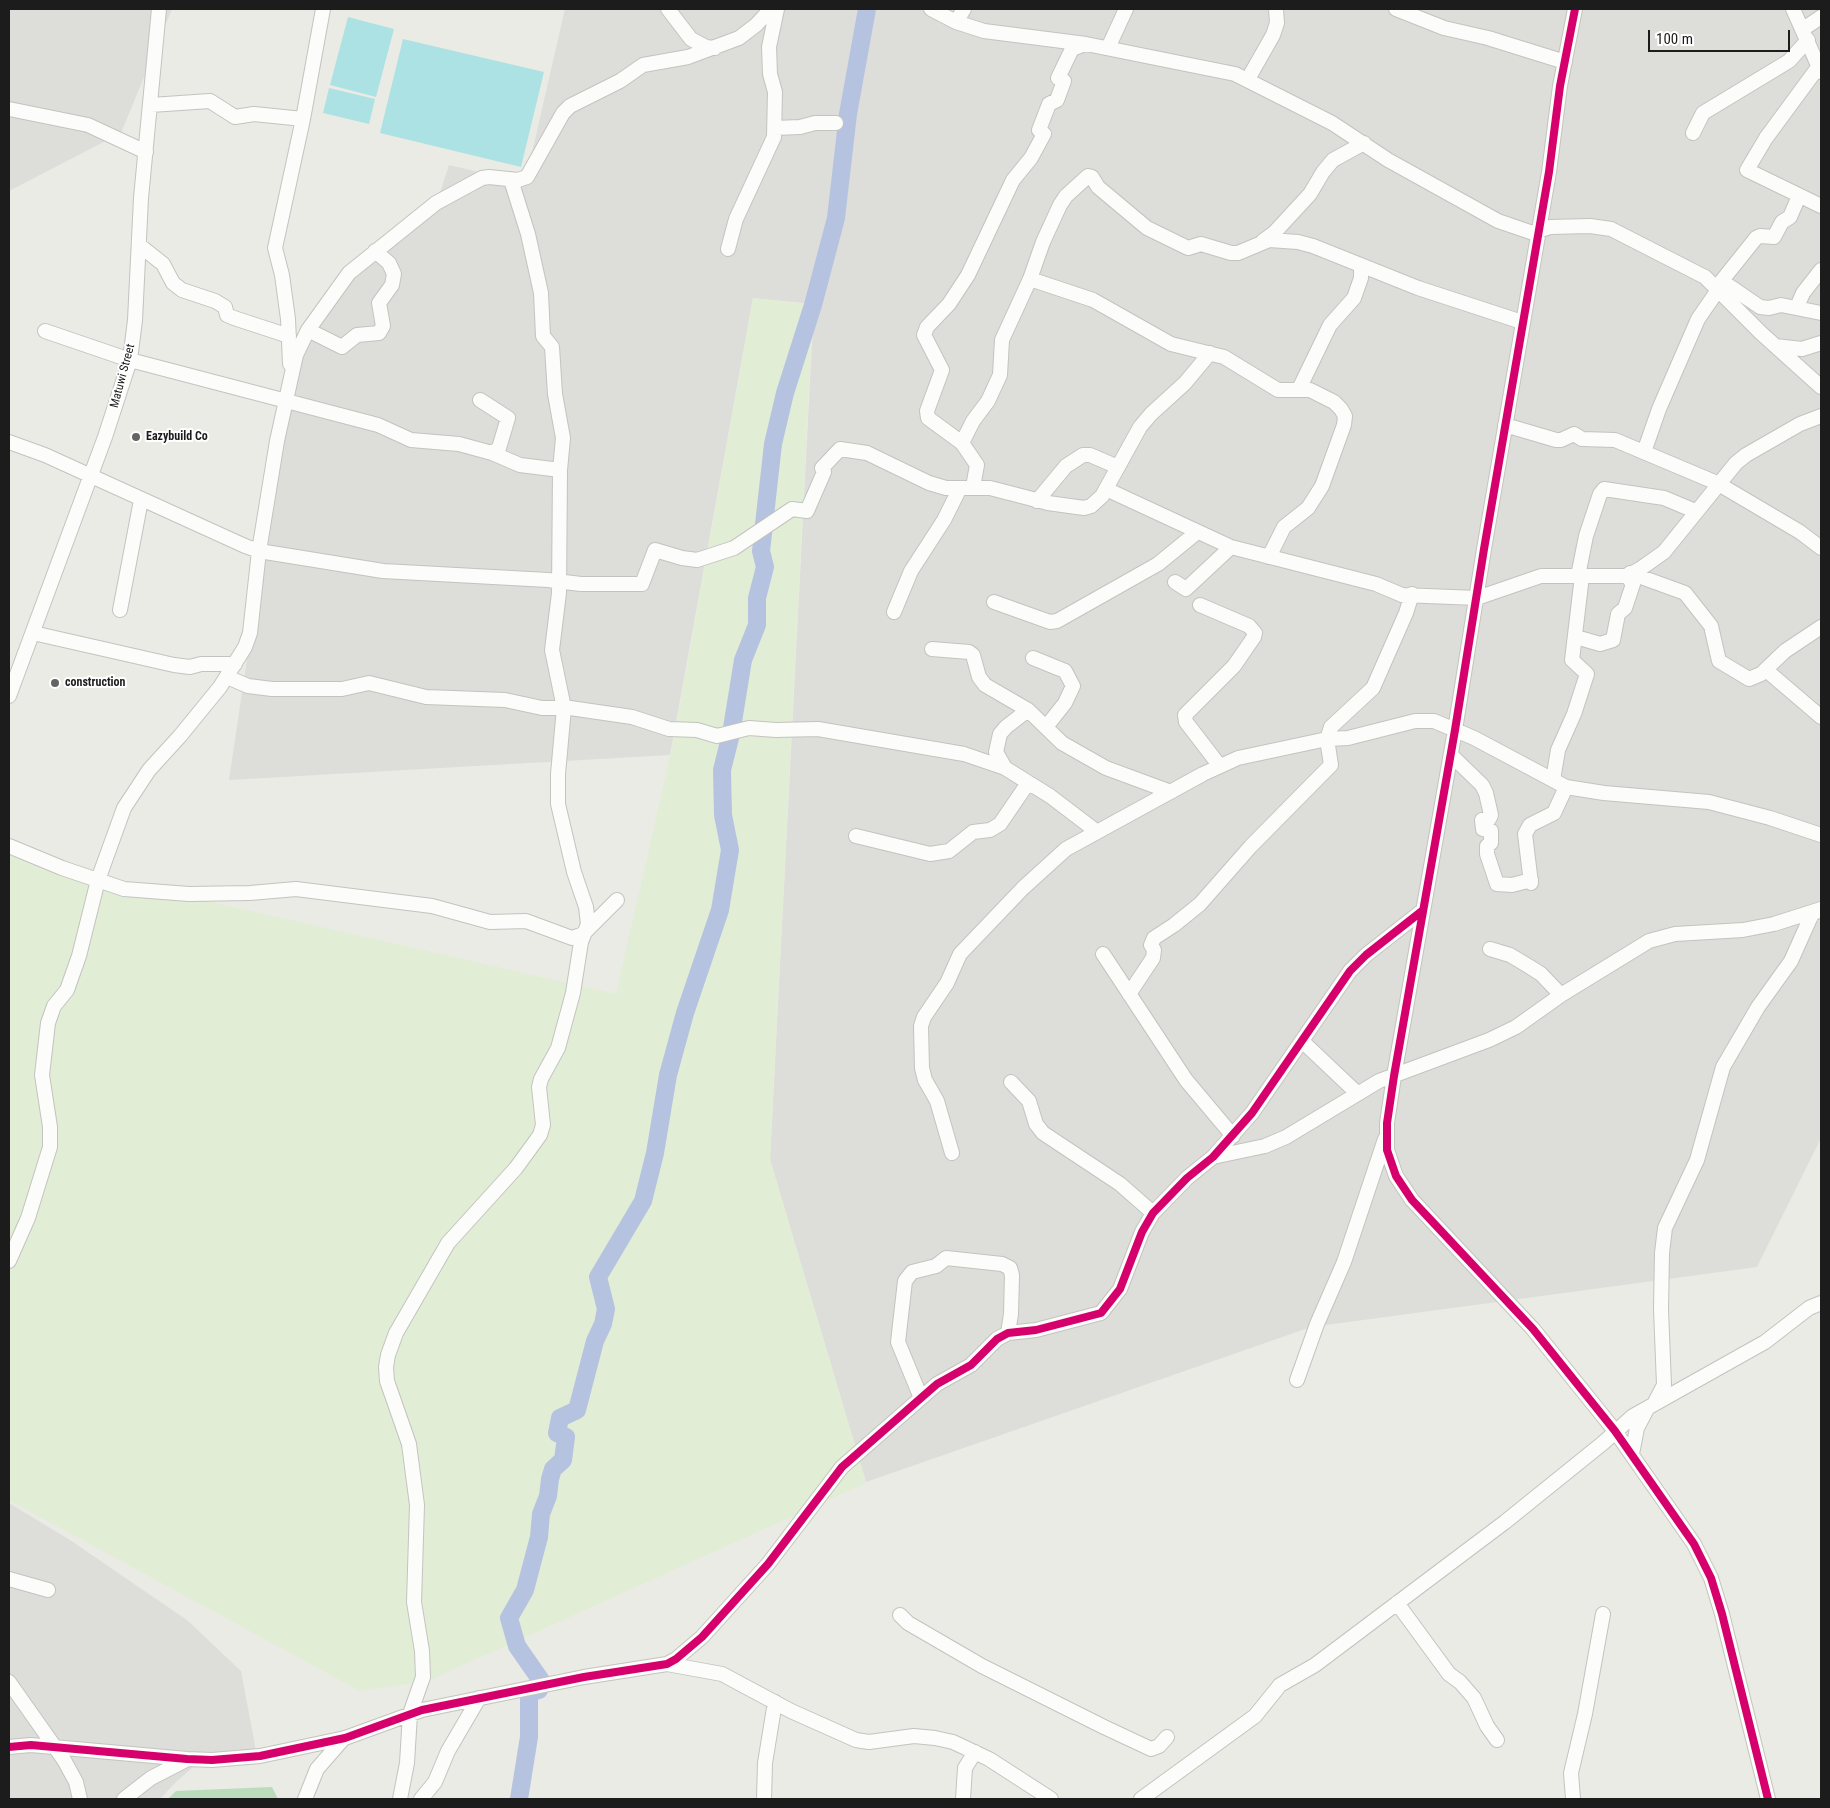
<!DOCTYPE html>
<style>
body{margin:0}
#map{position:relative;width:1830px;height:1808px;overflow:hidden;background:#eaebe4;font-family:"Roboto Condensed",sans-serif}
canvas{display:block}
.frame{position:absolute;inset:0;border:10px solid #1c1c1c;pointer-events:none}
.scale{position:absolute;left:1648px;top:30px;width:142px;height:22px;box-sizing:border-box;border:2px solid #1c1c1c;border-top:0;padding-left:6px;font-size:15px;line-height:18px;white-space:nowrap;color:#1c1c1c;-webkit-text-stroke:4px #fff;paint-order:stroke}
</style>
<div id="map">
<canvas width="1830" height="1808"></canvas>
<div class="frame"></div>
<div class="scale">100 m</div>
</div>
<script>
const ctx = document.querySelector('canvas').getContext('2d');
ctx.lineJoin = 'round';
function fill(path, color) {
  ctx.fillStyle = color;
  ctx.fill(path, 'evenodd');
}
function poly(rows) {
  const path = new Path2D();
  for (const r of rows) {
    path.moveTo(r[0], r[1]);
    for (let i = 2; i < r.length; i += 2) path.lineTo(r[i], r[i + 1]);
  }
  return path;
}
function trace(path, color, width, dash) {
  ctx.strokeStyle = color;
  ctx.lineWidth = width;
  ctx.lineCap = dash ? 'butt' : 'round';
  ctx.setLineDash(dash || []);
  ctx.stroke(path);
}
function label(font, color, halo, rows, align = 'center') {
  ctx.font = font + ' "Roboto Condensed",sans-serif';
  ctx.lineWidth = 4;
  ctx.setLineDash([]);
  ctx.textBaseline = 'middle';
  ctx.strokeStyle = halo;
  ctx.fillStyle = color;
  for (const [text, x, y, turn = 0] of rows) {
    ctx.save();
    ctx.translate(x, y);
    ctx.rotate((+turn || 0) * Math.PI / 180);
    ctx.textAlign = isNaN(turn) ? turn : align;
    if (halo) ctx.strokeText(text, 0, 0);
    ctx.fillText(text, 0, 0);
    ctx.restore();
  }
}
fill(poly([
 [9,9,172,9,121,133,9,191],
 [565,9,1821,9,1821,1138,1757,1267,1311,1327,866,1482,770,1160,814,304,753,298,670,755,229,780,276,464,302,358,314,326,338,291,435,208,449,165,525,183],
 [9,1503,70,1540,187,1620,241,1671,256,1751,203,1758,174,1784,160,1799,9,1799]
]), '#ddddda');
fill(poly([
 [753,298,813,305,770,1159,866,1483,428,1681,360,1691,9,1500,9,856,616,994,673,744]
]), '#e2edd6');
fill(poly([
 [272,1787,278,1799,168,1799,176,1791]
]), '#badcbd');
fill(poly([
 [348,17,394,29,376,97,330,85],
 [403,39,544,72,521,167,380,133],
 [329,88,375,99,369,124,323,113]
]), '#ace2e3');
trace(poly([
 [542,1682,517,1646,509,1618,525,1590,539,1537,541,1514,548,1496,550,1479,553,1469,563,1460,566,1437,557,1433,560,1418,577,1410,595,1341,603,1324,606,1309,598,1277,643,1201,655,1153,668,1075,685,1013,720,910,730,850,723,815,722,770,731,734,743,660,757,625,757,598,765,567,761,551,773,444,785,393,813,305,836,218,848,114,867,9],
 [519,1799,529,1737,529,1693,539,1690]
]), '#b5c3e0', 18);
const minor = poly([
 [668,9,691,39,706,47,715,48],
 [931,9,956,22,984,31,1086,44,1235,74,1332,123,1388,160,1498,221,1533,233,1550,227,1590,226,1611,229,1705,277,1761,333,1821,387],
 [1396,9,1444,28,1488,38,1565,62],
 [1575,9,1560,86,1549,172,1484,549,1455,730,1394,1076,1387,1123,1387,1150,1396,1176,1412,1200,1533,1329,1615,1431,1694,1544,1711,1578,1722,1614,1768,1799],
 [1793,9,1821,72],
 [956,22,964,9],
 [1803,29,1821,17],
 [1108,48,1126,9],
 [1819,66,1766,138,1747,170,1821,206],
 [1248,79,1273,35,1277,23,1276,9],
 [151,105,210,101,235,117,254,114,303,119],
 [9,109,88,125,146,152],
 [775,128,800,127,815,123,836,123],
 [1693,133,1703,113,1789,61,1808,40],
 [1263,241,1274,233,1310,194,1323,172,1333,160,1364,143],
 [139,245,163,264,173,283,182,290,215,301,225,307,227,315,234,318,289,336],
 [728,249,736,219,774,137,775,92,770,74,769,47,777,9],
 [1030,279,1093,300,1171,344,1224,357,1278,390,1310,390,1334,402,1341,409,1345,416,1344,425,1322,486,1308,508,1284,527,1269,557],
 [1722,281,1760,307,1769,308,1781,305,1821,313],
 [1716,288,1756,238,1760,236,1774,237,1782,222,1790,217,1799,196],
 [1797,307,1803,293,1821,270],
 [308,330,342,347,357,335,379,333,383,326,379,303,392,285,394,274,389,263,375,251],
 [45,331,130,360,378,425,411,440,459,444,492,453,499,448,508,418,480,400],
 [1775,346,1802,349,1821,343],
 [290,364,288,319,282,275,275,248,303,119,323,9],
 [1299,389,1330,325,1354,298,1361,278,1361,265],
 [1505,425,1556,440,1561,440,1574,434,1582,439,1615,440,1717,483,1800,532,1821,548],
 [9,442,45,455,245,546,259,551,383,571,548,580,581,584,642,584,655,550,682,558,697,560,734,548,792,509,807,511,824,472,822,468,840,449,867,453,929,483,946,488,990,488,1048,503,1084,508,1091,506,1102,496,1140,427,1151,414,1185,383,1210,353],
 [962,443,973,421,988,401,1000,375,1002,340,1030,279,1043,242,1060,205,1066,196,1088,176,1092,177,1098,187,1147,228,1188,248,1201,244,1231,253,1238,253,1269,240,1298,242,1313,246,1418,288,1522,322],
 [1644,452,1659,409,1698,319,1718,290],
 [492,453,520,465,560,470],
 [973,487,977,465,962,443,928,418,927,411,942,370,924,335,927,327,949,304,968,275,1013,180,1031,158,1044,134,1039,130,1049,104,1057,100,1064,81,1058,78,1072,49,1085,44],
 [1106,489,1231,547,1376,584,1402,595,1477,598,1541,576,1627,576,1640,569,1664,552,1736,463,1746,455,1800,424,1821,416],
 [1037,501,1066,466,1083,455,1090,455,1118,467],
 [1630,573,1685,593,1711,626,1719,661,1749,679,1761,674,1785,651,1821,627],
 [1578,576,1586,536,1600,494,1604,489,1664,498,1695,511],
 [1175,582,1186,589,1231,547],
 [994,602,1050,622,1057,621,1158,564,1196,533],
 [1200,605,1249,626,1255,633,1254,637,1234,666,1185,715,1186,722,1219,765],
 [120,610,141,500],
 [894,612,911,571,944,520,960,488],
 [33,633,174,665,190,667,201,664,235,664],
 [1576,637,1600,644,1613,640,1618,614,1625,608,1633,584,1627,576],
 [932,649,969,652,973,655,979,677,985,685,1028,710,1062,743,1106,768,1171,792],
 [1033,658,1065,671,1073,686,1065,703,1046,727],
 [1766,670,1821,717],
 [227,677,248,686,272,689,342,689,369,683,426,697,505,700,542,708,570,708,632,717,669,729,697,730,717,736,749,728,776,730,818,729,964,754,1005,768,1050,796,1096,831],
 [9,696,105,437,130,360,135,320,141,198,159,9],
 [1451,755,1482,785,1486,793,1491,815,1489,819,1482,820,1483,829,1491,831,1491,843,1487,846,1487,854,1497,884,1512,885,1531,880],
 [1005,768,996,752,1000,734,1006,727,1028,710],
 [1553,780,1558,750,1574,714,1587,674,1572,660,1582,576],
 [856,836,930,854,949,851,973,832,990,830,1000,824,1028,783],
 [9,846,62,868,124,889,189,894,250,893,296,889,432,906,490,922,526,921,572,938,583,934],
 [1531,883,1525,834,1530,825,1554,813,1566,787],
 [586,931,617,900],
 [1490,949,1510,955,1530,967,1541,974,1561,995],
 [1103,954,1186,1080,1233,1136],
 [1129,994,1153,958,1154,950,1151,945,1154,938,1174,925,1200,904,1251,846,1331,765,1327,739,1331,727,1373,688,1406,613,1412,594],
 [1302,1041,1358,1094],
 [1011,1082,1029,1101,1036,1124,1043,1133,1120,1184,1153,1213],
 [952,1153,937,1101,925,1080,922,1068,921,1026,924,1017,947,983,960,954,1023,888,1066,849,1203,774,1238,758,1327,739,1348,738,1415,721,1434,721,1474,738,1566,787,1604,793,1709,802,1770,818,1821,835],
 [1213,1157,1265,1146,1286,1137,1379,1081,1489,1040,1516,1027,1561,995,1649,941,1675,934,1743,930,1774,924,1821,909],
 [9,1261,28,1218,50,1147,50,1127,42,1075,48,1023,54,1006,67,990,79,956,98,880,124,808,149,770,180,736,220,687,245,647,250,633,259,551,277,441,296,355,308,330,349,273,436,203,482,178,489,177,518,180,527,177,563,113,570,106,620,81,643,65,688,57,739,38,756,25,771,9],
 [1297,1380,1317,1324,1344,1262,1385,1139],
 [921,1398,898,1342,905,1281,912,1272,936,1266,946,1258,1002,1264,1010,1268,1012,1275,1011,1314,1008,1333],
 [1654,1404,1664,1385,1661,1309,1662,1253,1665,1228,1697,1160,1723,1067,1758,1007,1791,961,1812,914,1820,910],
 [1632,1454,1637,1428,1647,1409],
 [9,1579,48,1590],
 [1397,1603,1449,1674,1460,1682,1474,1698,1487,1726,1497,1740],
 [900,1615,908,1623,982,1666,1104,1727,1151,1749,1159,1746,1167,1737],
 [667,1664,722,1674,791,1711,856,1740,869,1742,914,1736,935,1738,953,1742,989,1759,1051,1799],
 [9,1682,64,1760,76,1782,80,1799],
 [9,1747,31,1745,187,1759,212,1760,260,1756,345,1738,422,1710,584,1677,667,1664,676,1659,702,1637,768,1564,842,1467,937,1384,971,1365,997,1339,1008,1333,1036,1330,1101,1313,1120,1289,1142,1232,1153,1213,1187,1178,1213,1157,1252,1113,1350,971,1366,955,1422,911],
 [124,1799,151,1778,186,1760],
 [305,1799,317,1769,344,1738],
 [400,1799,407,1763,410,1714,423,1677,422,1651,414,1602,417,1505,409,1444,387,1381,386,1367,388,1355,396,1333,448,1243,516,1168,540,1135,543,1125,539,1087,541,1079,558,1048,573,993,581,942,588,924,586,907,574,872,558,804,558,774,564,708,552,650,559,593,560,470,563,438,555,394,552,347,543,336,541,293,528,234,511,180],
 [421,1799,435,1782,448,1751,479,1698],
 [764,1799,765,1763,775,1702],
 [963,1799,965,1768,975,1752],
 [1141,1799,1255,1716,1280,1685,1315,1665,1505,1522,1603,1443,1633,1416,1765,1342,1809,1308,1821,1303],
 [1573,1799,1571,1773,1585,1714,1603,1614]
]);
trace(minor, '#c3c3c0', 16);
trace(minor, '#fcfcfb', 14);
trace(poly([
 [1575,9,1560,86,1549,172,1484,549,1455,730,1394,1076,1387,1123,1387,1150,1396,1176,1412,1200,1533,1329,1615,1431,1694,1544,1711,1578,1722,1614,1768,1799],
 [9,1747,31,1745,187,1759,212,1760,260,1756,345,1738,422,1710,584,1677,667,1664,676,1659,702,1637,768,1564,842,1467,937,1384,971,1365,997,1339,1008,1333,1036,1330,1101,1313,1120,1289,1142,1232,1153,1213,1187,1178,1213,1157,1252,1113,1350,971,1366,955,1422,911]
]), '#d6006c', 8);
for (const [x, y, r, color] of [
 [136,437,5,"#646462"],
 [55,683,5,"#646462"]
]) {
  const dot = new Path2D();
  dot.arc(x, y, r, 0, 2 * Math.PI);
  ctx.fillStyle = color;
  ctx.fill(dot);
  trace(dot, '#fff', 2);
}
label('12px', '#1c1c1c', '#fff', [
 ["Matuwi Street",123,376,-75]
]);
label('bold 12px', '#1c1c1c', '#fff', [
 ["Eazybuild Co",146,437],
 ["construction",65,683]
], 'left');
</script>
